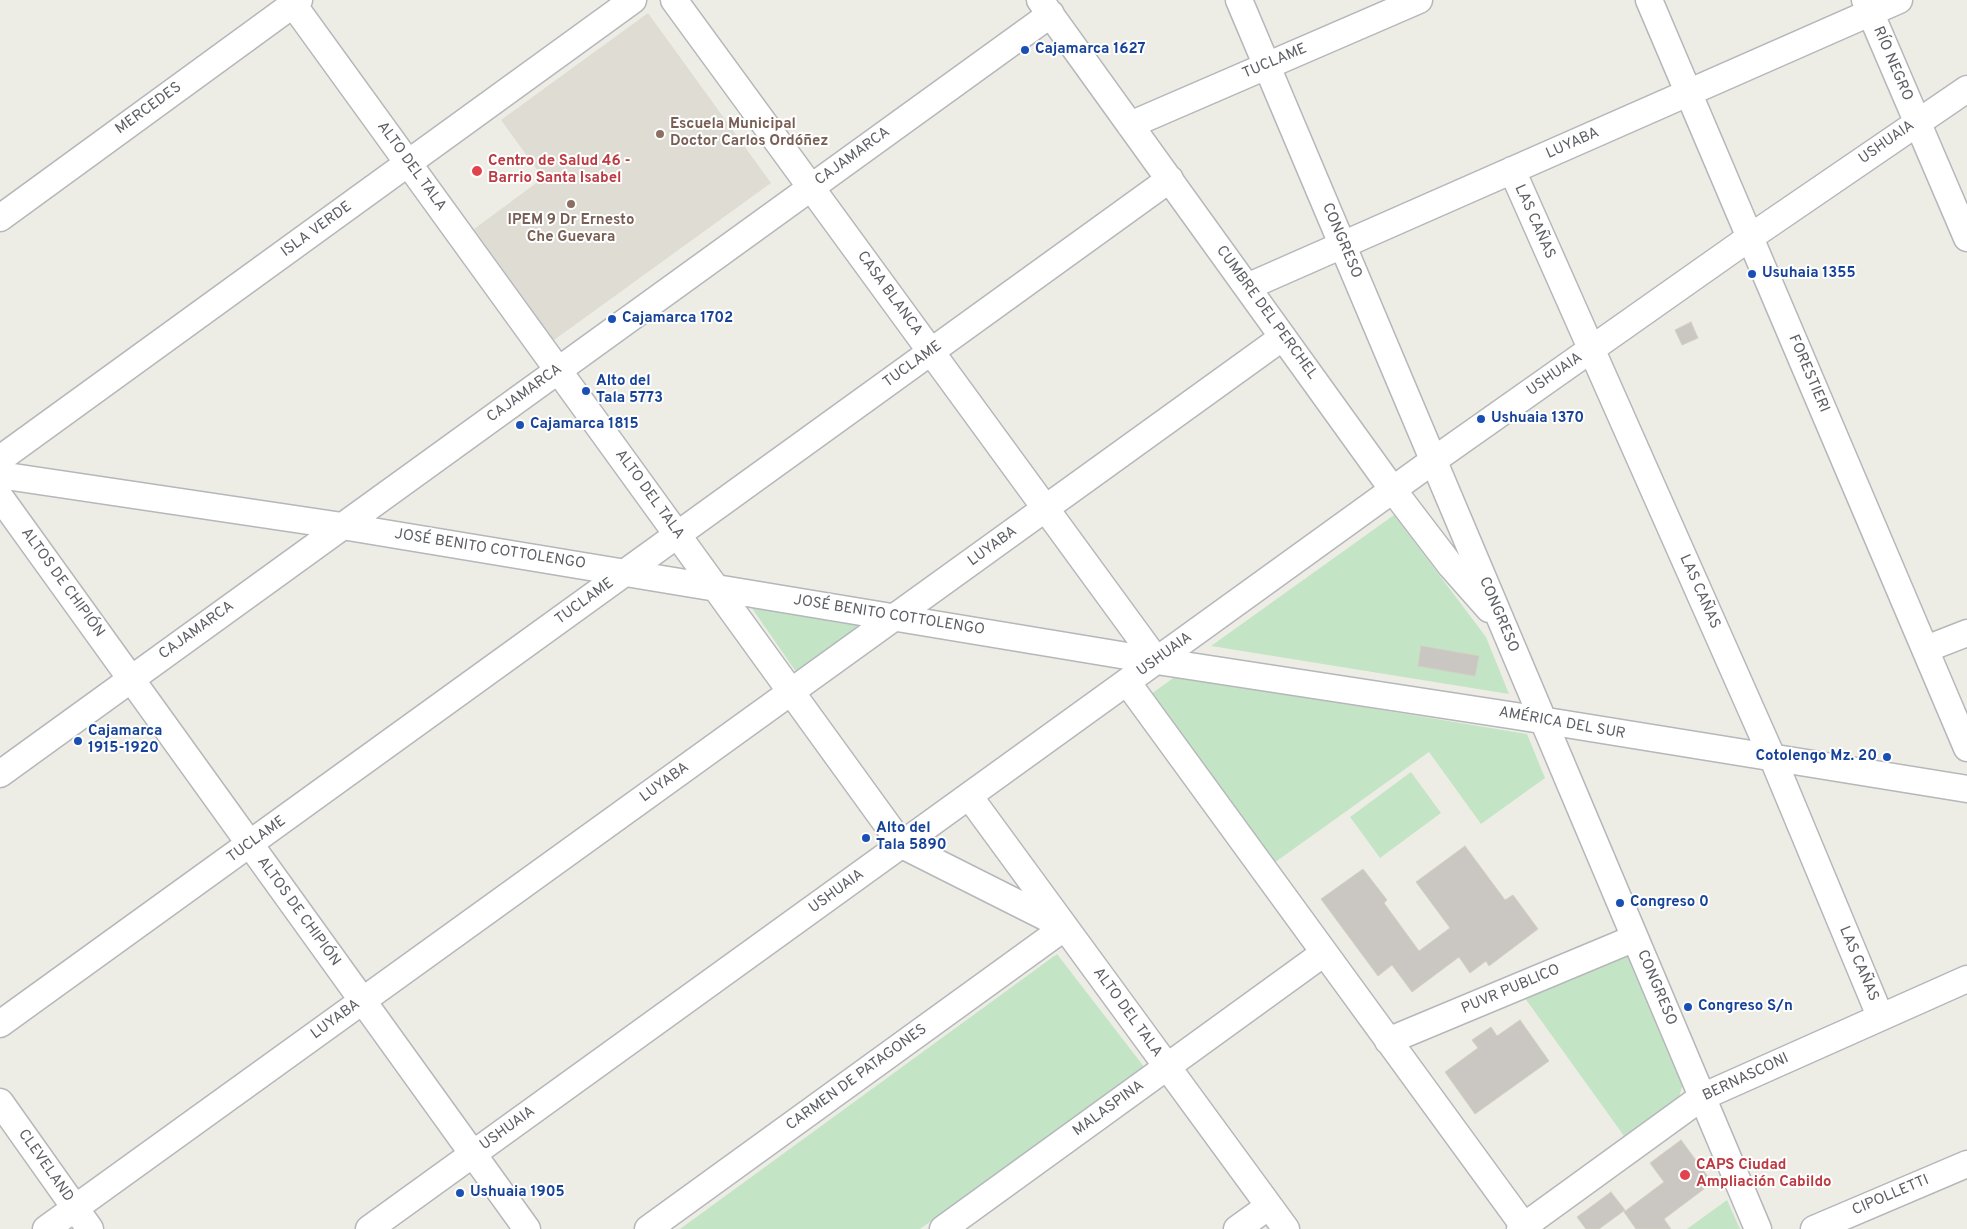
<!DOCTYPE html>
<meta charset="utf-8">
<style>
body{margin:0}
canvas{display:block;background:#eeede5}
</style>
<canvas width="1967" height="1229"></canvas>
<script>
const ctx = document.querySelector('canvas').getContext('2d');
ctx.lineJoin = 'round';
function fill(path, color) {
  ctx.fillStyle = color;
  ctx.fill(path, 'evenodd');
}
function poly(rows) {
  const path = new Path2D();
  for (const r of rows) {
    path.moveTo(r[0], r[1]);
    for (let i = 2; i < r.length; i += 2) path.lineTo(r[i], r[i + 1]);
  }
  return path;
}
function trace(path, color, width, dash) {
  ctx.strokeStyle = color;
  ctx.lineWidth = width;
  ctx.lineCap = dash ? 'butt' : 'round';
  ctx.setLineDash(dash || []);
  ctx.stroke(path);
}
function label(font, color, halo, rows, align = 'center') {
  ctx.font = font + ' Overpass,sans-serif';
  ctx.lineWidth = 4;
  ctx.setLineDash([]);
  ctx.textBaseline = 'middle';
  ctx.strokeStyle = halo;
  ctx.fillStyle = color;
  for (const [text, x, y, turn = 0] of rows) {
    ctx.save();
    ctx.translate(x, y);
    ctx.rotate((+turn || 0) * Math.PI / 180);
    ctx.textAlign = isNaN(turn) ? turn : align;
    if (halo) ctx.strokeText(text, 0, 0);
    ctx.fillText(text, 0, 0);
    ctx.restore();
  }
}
fill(poly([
 [648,13,771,183,554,340,474,229,543,178,501,120]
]), '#dedcd3');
fill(poly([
 [1394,515,1486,637,1509,694,1211,646],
 [749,604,870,628,799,676],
 [1176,676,1527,734,1545,778,1481,824,1429,752,1274,863,1151,694],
 [1411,772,1441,813,1380,858,1350,817],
 [1057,954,1145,1068,920,1229,680,1229],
 [1617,954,1631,958,1684,1080,1679,1097,1624,1136,1522,994],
 [1727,1200,1740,1229,1687,1229]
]), '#c3e5c6');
const building = poly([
 [1691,322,1698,338,1682,345,1675,330,1691,322],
 [1421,646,1479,656,1475,676,1418,666,1421,646],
 [1465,846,1505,900,1513,895,1538,929,1489,966,1486,961,1470,973,1459,957,1412,992,1392,965,1378,976,1321,899,1363,869,1387,900,1384,903,1419,951,1450,928,1416,882,1465,846],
 [1520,1020,1549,1061,1475,1114,1445,1072,1478,1048,1472,1040,1491,1027,1497,1036,1520,1020],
 [1681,1140,1709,1178,1700,1184,1704,1189,1664,1219,1671,1229,1636,1229,1624,1212,1664,1182,1650,1163,1681,1140],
 [1611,1192,1625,1210,1599,1229,1586,1229,1577,1217,1611,1192]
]);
fill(building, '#cac7c2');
trace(building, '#d3cfc3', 1);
const minor = poly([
 [290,0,902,845,1065,927,648,1229],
 [674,0,1157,661],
 [1040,0,1393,490,1451,566,1489,609],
 [1239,0,1758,1229],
 [1649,0,1967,748],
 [1865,0,1967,238],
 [1130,125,1419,0],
 [1512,170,1773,759,1880,1016],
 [0,218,299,0],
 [1247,287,1899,0],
 [0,459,633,0],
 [0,475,342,526,1157,661,1516,716,1967,789],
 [0,497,527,1229],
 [1926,649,1967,633],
 [1127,682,1526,1229],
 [0,774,1051,14],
 [969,796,1286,1229],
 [0,1024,1170,179],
 [1388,1041,1635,938],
 [0,1102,90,1229],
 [46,1229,1283,337],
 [369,1229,1434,460,1749,238,1967,89],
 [943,1229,1324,953],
 [1237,1229,1269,1206],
 [1520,1229,1702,1097,1967,979],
 [1814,1229,1967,1164]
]);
trace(minor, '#b5b7bb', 29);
trace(minor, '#fff', 26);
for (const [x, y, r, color] of [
 [1025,50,5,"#1a4fb4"],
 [660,134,5,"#8d6e63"],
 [477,171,6,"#e0444e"],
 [571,204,5,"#8d6e63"],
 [1752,274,5,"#1a4fb4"],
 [612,319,5,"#1a4fb4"],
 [586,391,5,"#1a4fb4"],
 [1481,419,5,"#1a4fb4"],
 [520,425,5,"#1a4fb4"],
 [78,741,5,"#1a4fb4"],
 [1887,757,5,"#1a4fb4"],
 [866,838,5,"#1a4fb4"],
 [1620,903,5,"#1a4fb4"],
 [1688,1007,5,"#1a4fb4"],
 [1685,1175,6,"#e0444e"],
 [460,1193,5,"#1a4fb4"]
]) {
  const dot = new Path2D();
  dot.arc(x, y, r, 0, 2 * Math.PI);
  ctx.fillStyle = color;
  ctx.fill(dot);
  trace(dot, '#fff', 2);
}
label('bold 15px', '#164399', '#fff', [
 ["Cajamarca 1627",1035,50],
 ["Usuhaia 1355",1762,274],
 ["Cajamarca 1702",622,319],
 ["Alto del",596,382],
 ["Tala 5773",596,399],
 ["Ushuaia 1370",1491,419],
 ["Cajamarca 1815",530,425],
 ["Cajamarca",88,732],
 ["1915-1920",88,749],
 ["Cotolengo Mz. 20",1877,757,"right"],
 ["Alto del",876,829],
 ["Tala 5890",876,846],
 ["Congreso 0",1630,903],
 ["Congreso S/n",1698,1007],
 ["Ushuaia 1905",470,1193]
], 'left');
label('15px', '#5d5f65', '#fff', [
 ["TUCLAME",1275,62,-23],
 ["RÍO NEGRO",1892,64,67],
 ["MERCEDES",149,109,-36],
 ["USHUAIA",1887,143,-35],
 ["LUYABA",1573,144,-24],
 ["CAJAMARCA",853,157,-36],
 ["ALTO DEL TALA",411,167,54],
 ["LAS CAÑAS",1534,222,66],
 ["ISLA VERDE",317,230,-36],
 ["CONGRESO",1341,241,67],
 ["CASA BLANCA",889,294,54],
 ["CUMBRE DEL PERCHEL",1266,313,54],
 ["TUCLAME",913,365,-36],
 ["FORESTIERI",1808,374,67],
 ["USHUAIA",1555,375,-35],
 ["CAJAMARCA",525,394,-36],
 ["ALTO DEL TALA",649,495,54],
 ["LUYABA",993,547,-36],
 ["JOSÉ BENITO COTTOLENGO",490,550,9],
 ["ALTOS DE CHIPIÓN",62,583,54],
 ["LAS CAÑAS",1699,592,66],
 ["TUCLAME",585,602,-36],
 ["CONGRESO",1498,615,67],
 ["JOSÉ BENITO COTTOLENGO",889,616,9],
 ["CAJAMARCA",197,631,-36],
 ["USHUAIA",1165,655,-36],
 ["AMÉRICA DEL SUR",1562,724,10],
 ["LUYABA",665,783,-36],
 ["TUCLAME",257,840,-36],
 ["USHUAIA",837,892,-36],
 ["ALTOS DE CHIPIÓN",298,912,54],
 ["LAS CAÑAS",1858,964,67],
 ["CONGRESO",1656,988,67],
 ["PUVR PUBLICO",1511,990,-23],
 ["ALTO DEL TALA",1127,1013,54],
 ["LUYABA",336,1020,-36],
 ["CARMEN DE PATAGONES",857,1078,-36],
 ["BERNASCONI",1746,1078,-25],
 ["MALASPINA",1109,1109,-36],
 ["USHUAIA",508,1129,-36],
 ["CLEVELAND",45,1166,55],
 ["CIPOLLETTI",1891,1196,-23]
]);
label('bold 15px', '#785e54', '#fff', [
 ["Escuela Municipal",670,125],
 ["Doctor Carlos Ordóñez",670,142],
 ["IPEM 9 Dr Ernesto",571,221,"center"],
 ["Che Guevara",571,238,"center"]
], 'left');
label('bold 15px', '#be3a42', '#fff', [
 ["Centro de Salud 46 -",488,162],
 ["Barrio Santa Isabel",488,179],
 ["CAPS Ciudad",1696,1166],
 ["Ampliación Cabildo",1696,1183]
], 'left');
</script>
